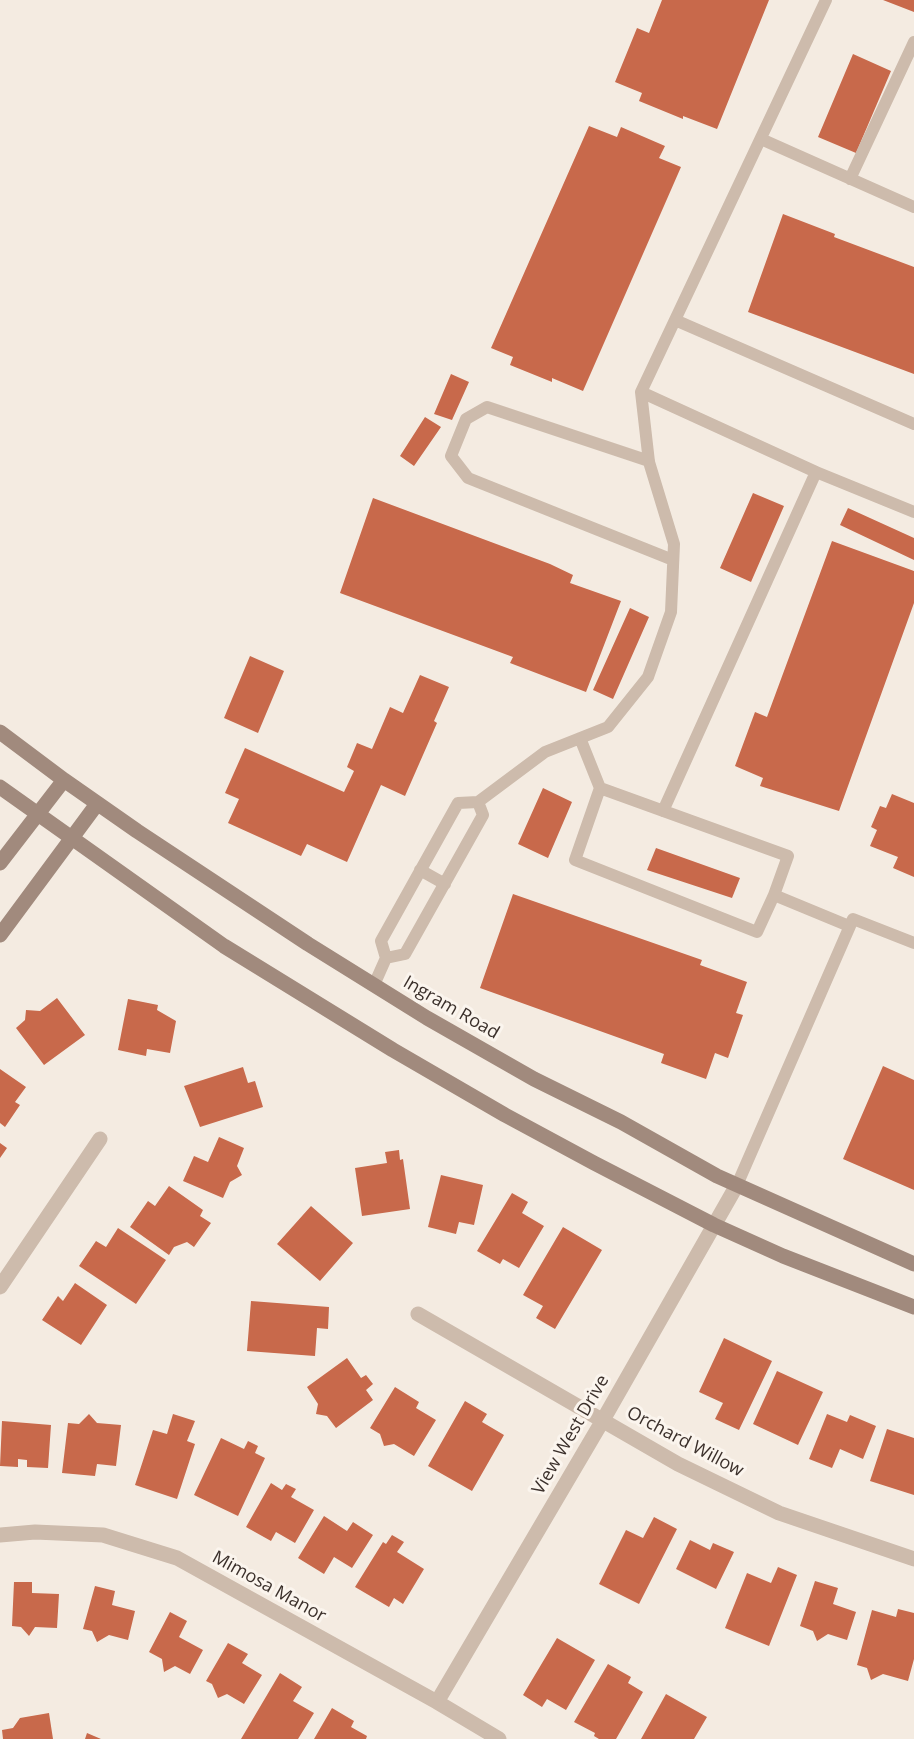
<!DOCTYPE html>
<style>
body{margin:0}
canvas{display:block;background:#f4ebe1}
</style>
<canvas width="914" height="1739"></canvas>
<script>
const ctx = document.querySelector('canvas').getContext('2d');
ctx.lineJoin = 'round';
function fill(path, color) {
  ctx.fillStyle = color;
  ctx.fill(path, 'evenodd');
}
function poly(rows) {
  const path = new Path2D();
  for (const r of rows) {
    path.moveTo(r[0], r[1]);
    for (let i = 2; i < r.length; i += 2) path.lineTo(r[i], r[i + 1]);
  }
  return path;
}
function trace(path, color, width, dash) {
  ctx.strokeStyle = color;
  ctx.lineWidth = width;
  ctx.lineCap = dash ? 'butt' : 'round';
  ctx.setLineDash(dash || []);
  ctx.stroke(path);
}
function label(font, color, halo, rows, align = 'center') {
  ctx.font = font + ' "Open Sans",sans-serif';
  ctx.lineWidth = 6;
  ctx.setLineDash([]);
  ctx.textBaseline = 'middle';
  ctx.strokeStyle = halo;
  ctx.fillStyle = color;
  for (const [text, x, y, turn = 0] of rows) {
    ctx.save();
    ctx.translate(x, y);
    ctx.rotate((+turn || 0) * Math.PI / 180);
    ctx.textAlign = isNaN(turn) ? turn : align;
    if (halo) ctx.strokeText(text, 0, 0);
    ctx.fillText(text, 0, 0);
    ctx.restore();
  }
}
fill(poly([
 [662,0,769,0,717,129,683,116,683,119,639,101,642,93,615,82,637,28,649,33],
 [883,0,914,0,914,12],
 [853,54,891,71,856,153,818,137],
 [589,126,617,137,621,127,665,146,659,158,681,167,583,391,552,378,552,382,510,365,513,357,491,348],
 [783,214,835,234,834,237,914,267,914,374,748,312],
 [451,374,469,382,452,420,434,414],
 [425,417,441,427,414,466,400,456],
 [753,493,784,506,751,582,720,568],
 [373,498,550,564,573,575,570,583,621,601,586,692,510,663,513,657,340,593],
 [848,508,914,538,914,560,840,525],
 [832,541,914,571,914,603,839,811,760,786,763,778,735,766,755,712,767,717],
 [630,608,649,617,613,699,593,690],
 [250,656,284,671,258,733,224,718],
 [420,675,449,687,434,721,437,723,405,796,381,785,347,862,307,844,301,856,228,823,239,799,225,793,245,748,344,792,354,771,347,767,357,743,372,749,390,707,403,713],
 [543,788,572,802,548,858,518,844],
 [892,794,914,803,914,877,893,868,898,857,870,846,877,830,871,827,880,806,886,808],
 [656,848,740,878,732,898,647,870],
 [513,894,702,960,700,965,747,982,736,1013,743,1015,728,1058,715,1053,706,1079,661,1063,664,1054,480,988],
 [57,998,85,1035,44,1065,16,1028,25,1020,26,1010,40,1011],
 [128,999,158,1005,157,1010,176,1021,170,1053,147,1049,146,1056,118,1050],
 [883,1066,914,1080,914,1190,843,1159],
 [243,1067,248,1083,255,1081,263,1107,200,1127,184,1086],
 [0,1069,26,1087,15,1102,20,1105,5,1127,0,1123],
 [219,1137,244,1148,237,1166,242,1175,230,1182,223,1198,183,1181,194,1156,208,1162],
 [0,1143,7,1148,0,1158],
 [399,1150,400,1160,403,1159,410,1209,362,1216,355,1168,387,1163,385,1152],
 [441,1175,483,1185,474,1225,459,1222,456,1234,428,1227],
 [169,1186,203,1210,200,1216,211,1223,194,1247,187,1242,174,1247,169,1255,130,1227,148,1201,155,1206],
 [512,1193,528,1202,522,1213,544,1226,519,1268,503,1259,500,1264,477,1251],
 [311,1206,353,1243,320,1281,277,1244],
 [563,1227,602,1250,555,1329,536,1318,543,1306,523,1295],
 [118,1228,166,1260,136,1304,79,1266,96,1241,106,1247],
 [75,1283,107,1305,81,1345,42,1320,58,1296,63,1301],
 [251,1301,329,1307,328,1329,317,1328,315,1356,247,1351],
 [724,1338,772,1361,739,1430,715,1419,723,1403,699,1392],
 [347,1358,361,1378,366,1375,373,1384,366,1390,373,1400,336,1428,327,1416,316,1414,318,1404,307,1387],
 [777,1371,823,1392,798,1445,753,1424],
 [395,1387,419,1402,416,1408,436,1420,414,1456,394,1444,384,1446,380,1434,370,1428],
 [465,1401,487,1414,482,1422,504,1435,472,1491,428,1466],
 [89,1414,97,1423,121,1425,116,1466,97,1464,95,1476,62,1473,68,1423,79,1424],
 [173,1414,195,1421,187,1441,195,1444,177,1499,135,1485,153,1430,167,1434],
 [827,1414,847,1422,850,1415,876,1426,863,1459,840,1449,832,1468,809,1459],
 [2,1421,51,1425,48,1468,27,1467,27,1460,18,1459,18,1467,0,1466],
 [887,1429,914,1438,914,1495,870,1481],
 [221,1438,244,1449,248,1441,258,1446,255,1453,265,1458,238,1516,194,1495],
 [271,1483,282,1490,286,1484,296,1489,291,1497,314,1510,295,1543,276,1532,271,1541,246,1527],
 [324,1516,347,1531,353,1522,373,1535,352,1568,334,1557,324,1574,298,1558],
 [654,1517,677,1529,639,1604,599,1584,626,1530,643,1538],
 [392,1535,404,1542,397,1552,424,1569,403,1604,394,1598,389,1607,355,1587,383,1542,386,1544],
 [690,1540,710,1550,713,1543,734,1552,716,1589,676,1569],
 [778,1567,797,1575,769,1646,725,1628,747,1573,771,1583],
 [815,1581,838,1588,833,1604,856,1612,847,1640,828,1634,817,1641,813,1631,800,1626],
 [14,1582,32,1582,32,1593,59,1594,57,1628,35,1627,29,1636,21,1627,12,1626],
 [95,1586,115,1591,112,1605,135,1611,128,1640,109,1635,97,1642,92,1631,83,1629],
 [898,1609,914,1613,914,1659,908,1681,883,1674,871,1680,867,1668,857,1665,872,1610,896,1617],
 [170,1612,187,1621,179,1637,203,1650,190,1674,175,1666,164,1672,162,1659,149,1652],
 [557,1638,595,1660,566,1710,547,1699,542,1707,523,1695],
 [228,1643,248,1654,242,1663,262,1675,244,1704,227,1694,218,1698,212,1684,206,1681],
 [608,1664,631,1677,628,1683,643,1692,616,1739,599,1739,594,1736,595,1733,574,1722],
 [280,1673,302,1687,293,1701,314,1713,298,1739,241,1739],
 [666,1694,707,1717,694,1739,641,1739],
 [332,1708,354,1721,351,1727,367,1736,366,1739,314,1739],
 [49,1713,53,1739,3,1739,2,1730,13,1728,20,1718],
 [87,1733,101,1739,85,1739]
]), '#c8694b');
trace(poly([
 [761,139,914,207],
 [850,179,914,42],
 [675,320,914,424],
 [641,392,816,472,663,811],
 [649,461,487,407,466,419,451,456,468,478,673,560],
 [816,472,914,512],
 [580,738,600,788,575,860,757,932,774,895,849,926],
 [600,788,788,856,774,895],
 [420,870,445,884],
 [386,958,405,954,483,815,478,802],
 [374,985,386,958,381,941,458,803,478,802,545,752,608,727,648,677,671,612,674,544,649,462,641,392,826,0],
 [737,1185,853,919,914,943]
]), '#cdbbac', 12);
trace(poly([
 [0,1287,100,1139],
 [418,1314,678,1464,779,1513,914,1559],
 [0,1535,35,1532,103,1535,177,1558,437,1702,499,1739],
 [437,1702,603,1420,737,1185]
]), '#cdbbac', 15);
trace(poly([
 [0,732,64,780,137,831,308,944,427,1018,534,1079,621,1122,717,1176,914,1264],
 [0,787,224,946,393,1050,505,1115,594,1163,714,1225,783,1256,914,1307],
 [0,863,64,780],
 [0,935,97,804]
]), '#a18a7d', 15);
label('18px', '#3b302b', '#fbf5ee', [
 ["Ingram Road",451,1008,30],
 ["View West Drive",571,1435,-60],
 ["Orchard Willow",685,1442,28],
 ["Mimosa Manor",269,1587,29]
]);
</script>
